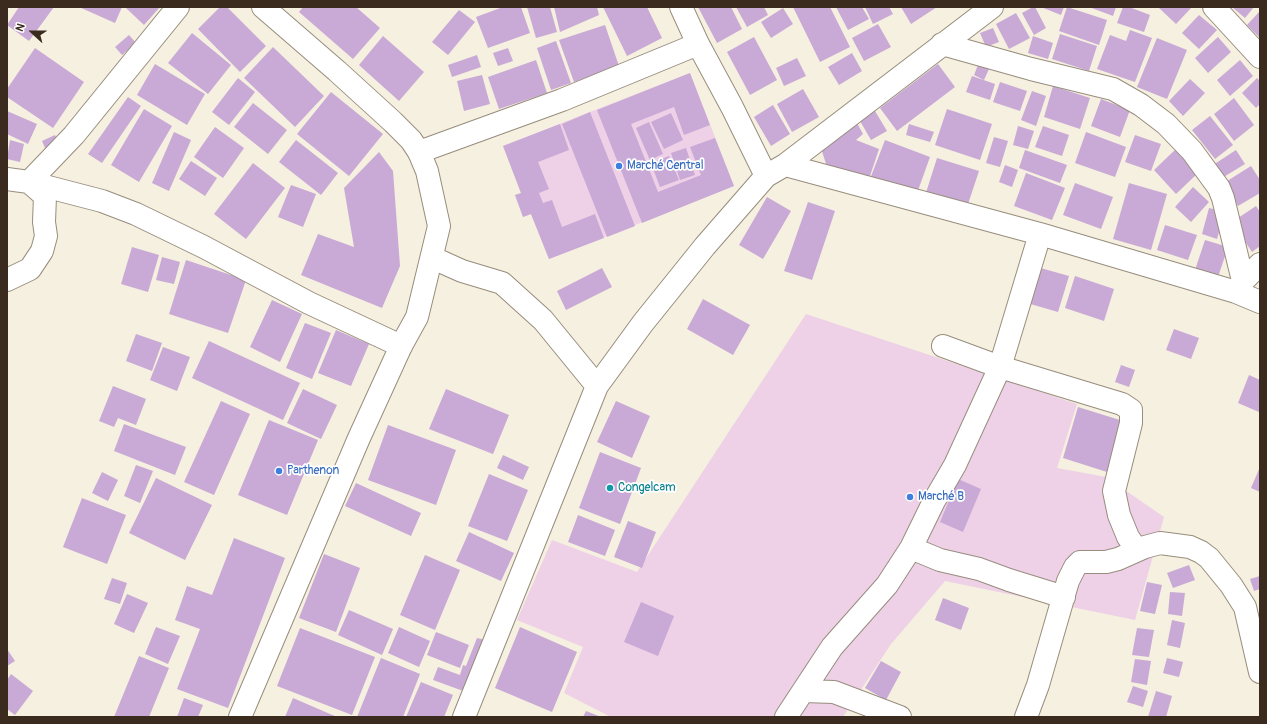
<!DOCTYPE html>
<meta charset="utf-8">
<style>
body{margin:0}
#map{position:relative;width:1267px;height:724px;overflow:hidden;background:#f5f0df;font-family:Pangolin,sans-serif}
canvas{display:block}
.frame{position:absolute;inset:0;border:8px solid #3b2a1e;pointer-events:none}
.north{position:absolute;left:12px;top:12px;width:40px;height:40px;-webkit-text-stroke:3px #fff;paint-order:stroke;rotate:291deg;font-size:11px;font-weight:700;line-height:16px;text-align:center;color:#3b2a1e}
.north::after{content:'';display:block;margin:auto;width:14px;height:18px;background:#3b2a1e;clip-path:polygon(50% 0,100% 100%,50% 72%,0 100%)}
</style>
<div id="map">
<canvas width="1267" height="724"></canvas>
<div class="frame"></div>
<div class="north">N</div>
</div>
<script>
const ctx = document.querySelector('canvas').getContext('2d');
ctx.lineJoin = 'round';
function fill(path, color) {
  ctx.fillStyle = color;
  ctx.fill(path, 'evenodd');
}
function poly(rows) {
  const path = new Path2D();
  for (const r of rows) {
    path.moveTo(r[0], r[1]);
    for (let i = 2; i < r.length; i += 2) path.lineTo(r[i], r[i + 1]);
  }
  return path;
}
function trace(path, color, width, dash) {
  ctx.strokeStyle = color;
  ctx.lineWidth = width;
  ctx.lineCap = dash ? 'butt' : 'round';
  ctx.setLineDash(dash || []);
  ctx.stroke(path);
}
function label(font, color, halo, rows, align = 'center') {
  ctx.font = font + ' Pangolin,sans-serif';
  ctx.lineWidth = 3.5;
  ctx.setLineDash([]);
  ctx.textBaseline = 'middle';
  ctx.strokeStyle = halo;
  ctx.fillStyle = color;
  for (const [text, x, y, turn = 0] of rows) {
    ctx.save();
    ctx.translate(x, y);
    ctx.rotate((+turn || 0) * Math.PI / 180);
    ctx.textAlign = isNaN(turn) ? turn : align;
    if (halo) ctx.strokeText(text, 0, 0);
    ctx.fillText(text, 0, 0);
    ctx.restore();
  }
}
fill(poly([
 [690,73,734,186,549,259,531,214,523,217,515,195,521,193,503,146],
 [806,314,1077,404,1057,468,1106,477,1164,517,1135,620,945,581,891,644,843,717,611,717,564,693,583,647,517,620,552,540,637,572]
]), '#eed0e7');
fill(poly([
 [19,7,54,7,29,41,7,25],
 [79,7,122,7,115,23],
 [127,7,160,7,144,25,126,8],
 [220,7,227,7,266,46,240,72,198,29],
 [303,7,356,7,380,28,353,59,299,12],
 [503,7,521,7,530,33,488,48,476,17],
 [527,7,550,7,557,32,536,38],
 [554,7,597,7,599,15,560,32],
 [603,7,647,7,662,38,627,56],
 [698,7,731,7,742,29,717,43],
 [736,7,764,7,768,15,747,27],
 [793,7,830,7,850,47,820,62],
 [836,7,862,7,869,19,848,30],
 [865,7,889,7,893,14,873,24],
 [901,7,937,7,911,24],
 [1033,7,1035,7,1046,28,1034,35,1022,13],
 [1041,7,1064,7,1061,15],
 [1067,7,1107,20,1099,45,1059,31],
 [1089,7,1116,7,1113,16],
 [1123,7,1129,7,1150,15,1144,32,1117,23],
 [1160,7,1192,7,1176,24,1159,8],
 [1232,7,1254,7,1245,18],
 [783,8,793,24,771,38,761,22],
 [459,10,475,22,448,55,432,42],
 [1260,11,1260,38,1247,25],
 [1016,13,1030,38,1009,49,996,24],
 [1199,15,1217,30,1199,49,1182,33],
 [878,24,891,47,864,61,852,38],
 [605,25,619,66,574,82,559,40],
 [993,28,999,42,986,47,980,33],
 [1130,30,1152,38,1135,82,1097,69,1110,35,1126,41],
 [192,33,231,65,208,94,168,63],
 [1060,34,1097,46,1089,71,1052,59],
 [129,35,136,43,122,55,115,47],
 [383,36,424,72,399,101,359,65],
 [1033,36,1053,43,1048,59,1028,53],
 [754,37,777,80,750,95,727,52],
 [1218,37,1231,52,1208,73,1195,58],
 [1157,38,1187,50,1167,99,1137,87],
 [556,41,571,83,551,90,537,48],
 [273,47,324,96,295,127,244,78],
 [35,48,84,82,53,128,7,97,7,89],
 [508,48,513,61,498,66,493,53],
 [852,53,862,71,839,85,828,67],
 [477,55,481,67,452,77,448,65],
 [797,58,806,76,784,86,776,68],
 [536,60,547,93,499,109,488,77],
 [1240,60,1253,76,1230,96,1217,80],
 [155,64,205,94,187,125,137,95],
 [938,64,955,87,897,131,880,108],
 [978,65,989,69,984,80,974,75],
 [690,73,710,125,684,135,674,107,631,124,658,192,701,175,690,147,715,138,734,186,642,223,597,110],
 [482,75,490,104,464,111,457,81],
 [972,76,995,84,990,100,966,92],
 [238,78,255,92,229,125,212,112],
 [1257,78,1260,81,1260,104,1256,108,1242,93],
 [1190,79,1205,93,1183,116,1169,101],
 [1000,82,1027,91,1020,111,993,102],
 [1053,86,1090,98,1080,129,1044,117],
 [803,89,819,117,792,132,777,104],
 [1032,91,1046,96,1036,126,1021,120],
 [331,92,383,134,349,176,297,134],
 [128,97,141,106,102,163,88,154],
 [1234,98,1254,125,1234,141,1214,114],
 [1101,99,1130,110,1120,137,1091,126],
 [253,103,287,130,268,154,234,127],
 [773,105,790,134,771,146,754,117],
 [144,109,172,126,139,182,111,165],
 [947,109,992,124,980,160,935,145],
 [7,111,37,124,28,144,7,134],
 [875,111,887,131,871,140,860,121],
 [590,112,635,226,607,237,562,124],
 [671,113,683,140,664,149,651,122],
 [1210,116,1233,145,1215,159,1192,130],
 [649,122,663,154,650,160,636,128],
 [857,123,863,134,856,140,879,149,868,182,827,167,821,148],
 [560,124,569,150,538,162,549,189,539,193,543,203,552,200,562,227,595,214,604,238,549,259,531,214,523,217,515,195,521,193,503,146],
 [909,124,934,132,930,142,906,135],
 [1018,126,1034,131,1028,149,1013,145],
 [1043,126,1069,135,1062,156,1035,147],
 [215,127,244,148,223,178,194,157],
 [174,132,191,140,169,191,152,183],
 [1086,132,1126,147,1115,177,1075,163],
 [55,135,58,142,45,148,42,141],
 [1135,135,1161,144,1151,171,1125,162],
 [994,137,1008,141,1000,167,986,163],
 [10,140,24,144,20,162,7,159],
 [296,140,338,173,321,195,279,162],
 [885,140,930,157,916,196,870,179],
 [686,148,695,175,680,180,671,153],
 [1176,149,1198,173,1176,194,1154,170],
 [1025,150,1067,165,1060,183,1019,168],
 [1236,150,1245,164,1222,178,1213,165],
 [379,152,393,171,400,266,382,308,301,275,318,234,354,247,344,188],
 [669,156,679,180,660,187,651,163],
 [937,158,979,171,965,213,924,199],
 [191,161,217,178,205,196,179,179],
 [253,163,285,188,246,239,214,214],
 [1005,165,1018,170,1012,187,999,182],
 [1251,166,1260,180,1260,193,1238,206,1224,183],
 [1026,173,1065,188,1052,220,1014,206],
 [1075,183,1113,197,1101,229,1063,215],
 [1129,183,1167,194,1151,250,1113,239],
 [291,185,316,194,303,227,278,217],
 [1193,187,1209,202,1191,222,1175,207],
 [767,197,791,211,763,259,739,245],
 [808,202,835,211,812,280,784,271],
 [1256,206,1260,212,1260,246,1252,252,1232,222],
 [1209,208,1225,212,1217,239,1202,234],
 [1165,225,1197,235,1188,260,1157,250],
 [1205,240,1228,247,1218,277,1195,270],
 [132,247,159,255,148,292,121,284],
 [162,257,180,262,174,284,156,280],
 [186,260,246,280,228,333,169,314],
 [1037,267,1069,276,1058,312,1027,303],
 [602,268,612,287,566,310,557,291],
 [1075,276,1114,289,1104,321,1065,308],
 [703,299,750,325,733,355,687,329],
 [272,300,302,314,280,362,250,347],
 [305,323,331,333,312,379,286,368],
 [1174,329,1199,338,1191,359,1166,350],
 [336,330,369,344,351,386,318,373],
 [136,334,162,343,152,371,126,361],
 [209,341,300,383,283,420,192,378],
 [163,347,190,357,177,391,150,380],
 [1121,365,1135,370,1129,387,1115,382],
 [1249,375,1260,380,1259,412,1238,403],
 [113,386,146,399,136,425,118,418,114,427,99,421],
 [303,389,337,405,321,439,287,423],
 [446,389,509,415,493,454,429,429],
 [221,401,250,414,214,495,184,482],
 [616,401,650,416,632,458,597,442],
 [1078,407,1123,421,1107,472,1063,458],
 [269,420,318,440,287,515,238,495],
 [124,424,186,447,175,475,114,451],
 [388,425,456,450,436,505,368,480],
 [600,452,641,468,620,524,579,508],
 [503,455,529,467,523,480,497,468],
 [136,465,153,471,140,503,124,496],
 [1260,467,1260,492,1251,488],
 [102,472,118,480,108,501,92,493],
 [489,474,528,490,507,541,468,526],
 [156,478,212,505,185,560,129,533],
 [958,479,981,489,963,532,940,522],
 [356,483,421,513,411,536,345,506],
 [82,498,126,515,107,564,63,547],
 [578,515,615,530,605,556,568,542],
 [628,521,656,532,642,568,614,557],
 [469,532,514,553,501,581,456,561],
 [234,538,285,558,228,708,177,689,200,629,175,620,187,586,212,595],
 [324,554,360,568,336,632,299,618],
 [425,555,460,570,435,630,400,615],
 [1189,565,1195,580,1173,588,1167,573],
 [1260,576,1260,589,1254,591,1250,579],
 [112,578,127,583,120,604,104,599],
 [1147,582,1162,585,1155,614,1140,611],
 [1170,592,1185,593,1182,616,1168,614],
 [127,594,148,603,134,633,114,624],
 [943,598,969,608,961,630,935,620],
 [641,602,674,616,658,656,624,642],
 [349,610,393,629,382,655,338,635],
 [1172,620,1185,623,1180,648,1167,645],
 [156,627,180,636,168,664,145,654],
 [399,627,430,641,419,667,388,653],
 [520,627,577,652,552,712,495,688],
 [300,628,375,657,352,715,277,686],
 [1137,628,1154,630,1149,657,1132,655],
 [436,632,469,645,460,668,427,655],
 [477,638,485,640,466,692,433,680,438,667,460,675,463,665,466,666],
 [7,649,15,661,7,666],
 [139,656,169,668,149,717,114,717],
 [381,658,420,674,403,717,357,717],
 [1167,658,1183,662,1179,677,1163,673],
 [1135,659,1151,661,1147,685,1131,682],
 [881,661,901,672,886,700,865,688],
 [11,674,33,691,15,715,7,709,7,680],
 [421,682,453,695,444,717,406,717],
 [1133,686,1148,691,1143,707,1127,702],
 [1156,691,1172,696,1166,717,1148,717],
 [184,698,203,705,198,717,177,717],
 [293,698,337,717,285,717],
 [586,711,601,717,583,717]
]), '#c9a9d6');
const minor = poly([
 [681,7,698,44,732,107,766,176],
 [1214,7,1260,57],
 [942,44,1031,69,1113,89,1141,105,1166,124,1192,151,1219,188,1223,198,1243,281],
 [419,152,562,100,698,44],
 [785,165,1040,234,1236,292,1260,302],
 [7,179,29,182,102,201,136,214,204,247,309,303,401,346],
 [433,258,462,271,502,283,543,320,597,386],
 [7,280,30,269,42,251,46,236,44,222,45,196,29,182,74,135,178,7],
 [1238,290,1243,281,1260,264],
 [943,346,1000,367,1122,404,1131,410,1131,423,1114,491,1119,515,1128,537,1137,550],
 [911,548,940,560,979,569,1009,580,1064,597],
 [804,691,834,692,900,717],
 [464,717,597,386,643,323,705,246,766,176,785,165,992,7],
 [786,717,832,647,887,585,911,548,934,501,955,465,1000,367,1040,234],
 [1026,717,1038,685,1068,581,1075,567,1080,562,1106,562,1118,559,1145,547,1160,543,1190,547,1201,552,1209,558,1231,585,1245,607,1260,672]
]);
const tertiary = poly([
 [240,717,359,438,401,346,417,317,439,226,427,171,419,152,411,140,393,122,337,71,263,7]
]);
trace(minor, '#988d7e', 24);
trace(tertiary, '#988d7e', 24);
trace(minor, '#fff', 22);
trace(tertiary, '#fff', 22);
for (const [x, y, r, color] of [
 [619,166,4,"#3f7fe0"],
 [279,471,4,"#3f7fe0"],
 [610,488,4,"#0f9aa8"],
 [910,497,4,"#3f7fe0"]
]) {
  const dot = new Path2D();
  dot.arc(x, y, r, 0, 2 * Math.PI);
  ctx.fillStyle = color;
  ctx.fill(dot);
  trace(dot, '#fff', 1.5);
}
label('12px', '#366cbe', '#fff', [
 ["Marché Central",627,166],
 ["Parthenon",287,471],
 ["Marché B",918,497]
], 'left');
label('12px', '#0d838f', '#fff', [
 ["Congelcam",618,488]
], 'left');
</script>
